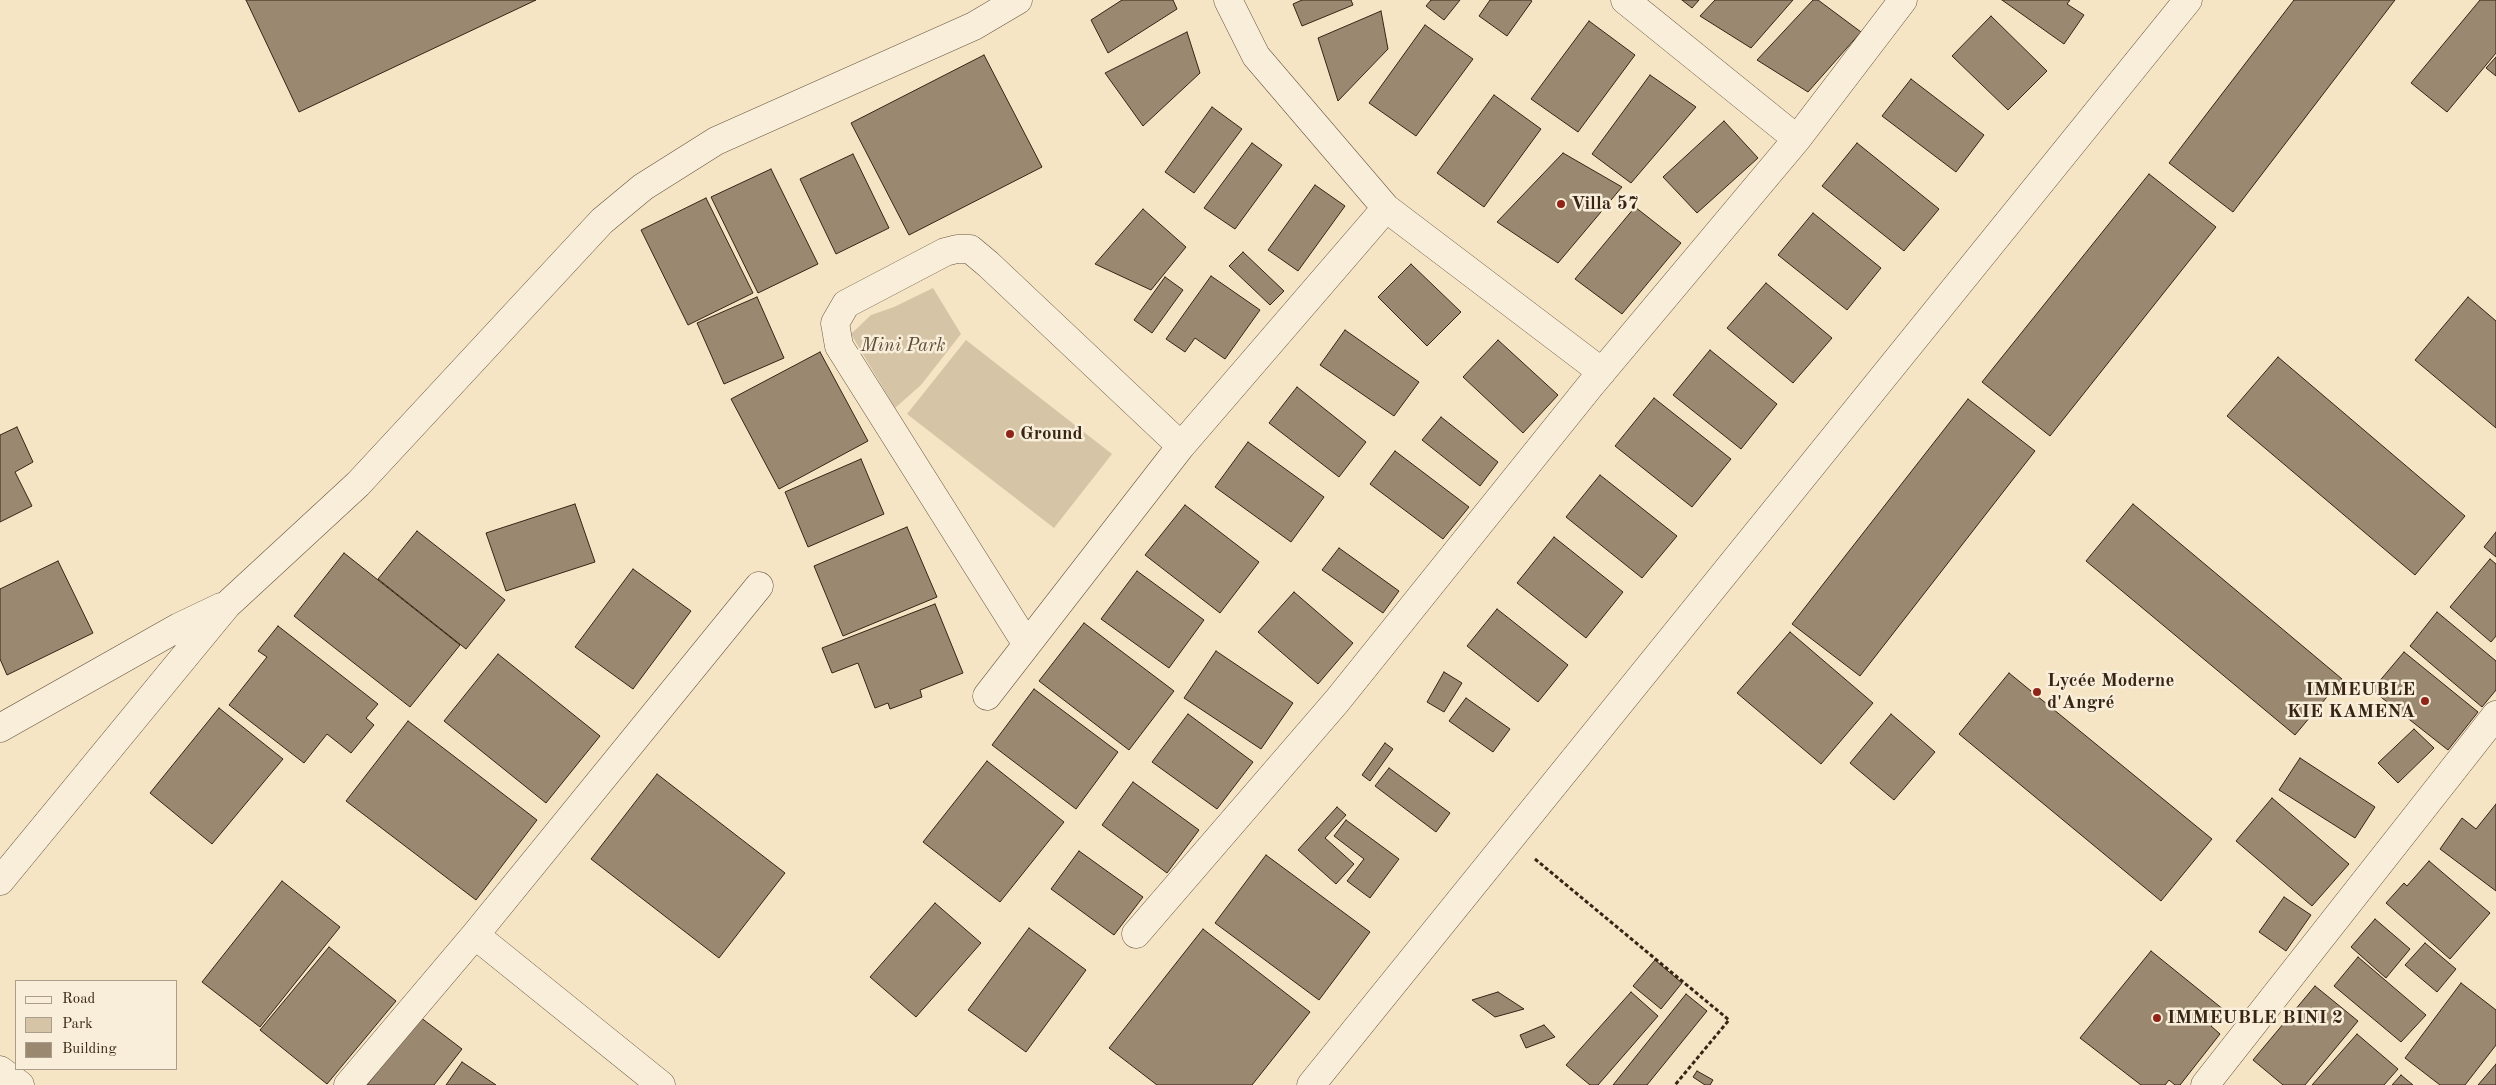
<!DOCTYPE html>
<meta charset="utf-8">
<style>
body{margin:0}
#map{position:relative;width:2496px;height:1085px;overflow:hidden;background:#f5e5c4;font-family:"Old Standard TT",serif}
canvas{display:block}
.legend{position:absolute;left:15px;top:980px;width:162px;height:90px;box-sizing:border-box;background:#f8eed9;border:1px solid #ab9d8b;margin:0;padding:6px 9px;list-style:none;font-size:15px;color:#372415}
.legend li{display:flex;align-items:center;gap:10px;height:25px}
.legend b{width:25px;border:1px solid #ab9d8b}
</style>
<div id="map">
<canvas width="2496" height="1085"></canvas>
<ul class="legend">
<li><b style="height:6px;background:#f8eed9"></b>Road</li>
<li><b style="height:14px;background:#d5c4a6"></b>Park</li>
<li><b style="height:14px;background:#9a8870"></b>Building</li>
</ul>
</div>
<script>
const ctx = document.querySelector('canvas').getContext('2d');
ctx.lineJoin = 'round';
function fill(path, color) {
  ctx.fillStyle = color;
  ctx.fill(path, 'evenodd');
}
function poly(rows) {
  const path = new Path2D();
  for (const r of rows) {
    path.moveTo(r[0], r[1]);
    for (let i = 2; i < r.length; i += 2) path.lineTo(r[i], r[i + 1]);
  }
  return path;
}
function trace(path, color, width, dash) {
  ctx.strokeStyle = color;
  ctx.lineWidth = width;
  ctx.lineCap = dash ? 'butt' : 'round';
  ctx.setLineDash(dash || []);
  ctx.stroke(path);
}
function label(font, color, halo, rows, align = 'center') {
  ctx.font = font + ' "Old Standard TT",serif';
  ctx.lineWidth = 5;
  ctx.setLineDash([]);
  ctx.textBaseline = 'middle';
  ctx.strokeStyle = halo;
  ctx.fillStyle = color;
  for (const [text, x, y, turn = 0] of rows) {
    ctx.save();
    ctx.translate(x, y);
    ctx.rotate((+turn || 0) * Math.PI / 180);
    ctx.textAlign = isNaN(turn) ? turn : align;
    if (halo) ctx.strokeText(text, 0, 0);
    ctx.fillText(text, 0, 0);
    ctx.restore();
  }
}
fill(poly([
 [933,288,961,334,921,385,895,408,851,334,871,315,894,307],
 [966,340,1112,454,1054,528,907,414]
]), '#d5c4a6');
const building = poly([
 [246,0,536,0,299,112,246,0],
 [1122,0,1173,0,1177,9,1108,53,1091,20,1122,0],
 [1302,0,1351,0,1353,5,1302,26,1293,4,1302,0],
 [1431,0,1460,0,1444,20,1426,6,1431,0],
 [1490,0,1530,0,1532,1,1507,36,1479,16,1490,0],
 [1682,0,1699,0,1692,8,1682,0],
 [1715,0,1793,0,1751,48,1700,16,1715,0],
 [1813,0,1818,0,1861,32,1808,92,1757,60,1813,0],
 [2002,0,2070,0,2067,4,2084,15,2064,44,2002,0],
 [2294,0,2395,0,2233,212,2169,163,2294,0],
 [2480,0,2496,0,2496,53,2447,112,2411,83,2480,0],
 [1381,11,1388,49,1338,101,1318,38,1381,11],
 [1991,16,2047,71,2008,110,1952,56,1991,16],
 [1589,21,1635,55,1578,132,1531,99,1589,21],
 [1425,25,1473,59,1416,136,1369,103,1425,25],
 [1187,32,1200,73,1143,126,1105,73,1187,32],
 [984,55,1042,167,909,235,851,123,984,55],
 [2496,57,2496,76,2486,68,2496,57],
 [1650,75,1696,107,1631,183,1592,154,1650,75],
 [1911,79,1984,135,1956,172,1882,116,1911,79],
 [1494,95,1541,129,1484,207,1437,173,1494,95],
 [1212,107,1242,129,1194,193,1165,172,1212,107],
 [1724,121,1758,158,1697,213,1663,177,1724,121],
 [1252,143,1282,165,1235,229,1204,208,1252,143],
 [1857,143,1939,209,1904,251,1822,186,1857,143],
 [1563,153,1622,187,1558,263,1497,222,1563,153],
 [853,154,889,228,836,254,800,179,853,154],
 [771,169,818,264,758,293,711,197,771,169],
 [2149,174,2216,227,2050,436,1982,382,2149,174],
 [1315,185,1345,206,1298,271,1268,250,1315,185],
 [706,198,753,293,688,325,641,230,706,198],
 [1635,207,1681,243,1622,314,1575,279,1635,207],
 [1143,209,1186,247,1151,290,1095,264,1143,209],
 [1813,213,1881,268,1847,310,1778,255,1813,213],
 [1243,252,1284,291,1270,305,1229,266,1243,252],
 [1411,264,1461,312,1427,346,1378,297,1411,264],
 [1211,276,1260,310,1225,359,1195,338,1185,352,1166,339,1211,276],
 [1165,277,1183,290,1152,333,1134,320,1165,277],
 [1766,283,1832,338,1793,383,1727,328,1766,283],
 [757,297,784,358,724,384,697,323,757,297],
 [2468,297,2496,321,2496,428,2415,360,2468,297],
 [1345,330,1419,382,1394,416,1320,365,1345,330],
 [1498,340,1558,395,1523,433,1463,377,1498,340],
 [1710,350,1777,404,1741,449,1673,395,1710,350],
 [820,352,868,441,779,489,731,399,820,352],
 [2278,357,2465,516,2415,575,2227,416,2278,357],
 [1297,387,1366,442,1339,477,1269,423,1297,387],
 [1654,398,1731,459,1692,507,1615,446,1654,398],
 [1968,399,2035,451,1860,676,1792,624,1968,399],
 [1441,417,1498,462,1480,486,1422,440,1441,417],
 [17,427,33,462,15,472,32,506,0,522,0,435,17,427],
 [1248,442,1324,497,1291,542,1215,487,1248,442],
 [1395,451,1469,507,1443,539,1370,484,1395,451],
 [861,459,884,514,808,547,785,492,861,459],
 [1600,475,1677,536,1642,578,1566,517,1600,475],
 [575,504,595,562,506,591,486,533,575,504],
 [2133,504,2342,679,2295,735,2086,561,2133,504],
 [1185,505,1259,562,1220,613,1145,555,1185,505],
 [907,527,937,597,843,636,814,566,907,527],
 [417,531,505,600,466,649,378,579,417,531],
 [2496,532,2496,557,2484,547,2496,532],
 [1554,537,1623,592,1586,638,1517,583,1554,537],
 [1339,548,1399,591,1383,613,1322,570,1339,548],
 [344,553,460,645,410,707,294,616,344,553],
 [2490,559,2496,564,2496,636,2491,642,2450,607,2490,559],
 [58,561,93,633,7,675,0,659,0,589,58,561],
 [633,569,691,611,633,689,575,647,633,569],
 [1137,571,1204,620,1169,668,1101,619,1137,571],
 [1294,592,1353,643,1318,684,1258,632,1294,592],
 [935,604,963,673,920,690,922,697,890,709,888,703,875,708,858,663,832,673,822,648,935,604],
 [1497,609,1568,665,1538,702,1467,646,1497,609],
 [2437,612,2496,661,2496,690,2482,707,2410,646,2437,612],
 [1084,623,1174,691,1129,750,1039,681,1084,623],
 [278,626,378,704,366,718,374,725,351,753,327,734,304,763,229,705,267,657,258,651,278,626],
 [1790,632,1873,703,1821,764,1737,693,1790,632],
 [1216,651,1293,703,1261,749,1184,698,1216,651],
 [2404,652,2478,712,2448,750,2372,690,2404,652],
 [498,654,600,736,546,803,444,721,498,654],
 [1444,672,1462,683,1444,712,1427,702,1444,672],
 [2009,673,2212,839,2161,901,1959,734,2009,673],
 [1034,689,1118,752,1076,809,992,745,1034,689],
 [1466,698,1510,729,1493,752,1449,721,1466,698],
 [219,708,283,759,212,844,150,793,219,708],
 [1188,714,1253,762,1217,809,1152,762,1188,714],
 [1891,714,1935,752,1894,800,1850,763,1891,714],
 [408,721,537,820,476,900,346,801,408,721],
 [2414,729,2434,748,2398,783,2378,763,2414,729],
 [1385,743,1393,749,1370,781,1362,775,1385,743],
 [2300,758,2375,807,2355,838,2279,790,2300,758],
 [987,761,1064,822,1000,902,923,842,987,761],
 [1389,768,1450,813,1436,832,1375,786,1389,768],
 [657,774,785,873,719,958,591,859,657,774],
 [1133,782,1199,830,1167,873,1102,825,1133,782],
 [2272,798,2349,864,2312,906,2236,841,2272,798],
 [2496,804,2496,891,2440,849,2462,818,2476,829,2496,804],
 [1337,807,1346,815,1325,838,1354,864,1336,884,1298,850,1337,807],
 [1346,820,1399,859,1370,898,1347,881,1364,859,1334,836,1346,820],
 [1079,851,1143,897,1114,935,1051,889,1079,851],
 [1266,855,1370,932,1319,1000,1215,923,1266,855],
 [2429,861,2490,913,2450,959,2386,903,2404,883,2407,886,2429,861],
 [282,881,340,927,260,1027,202,982,282,881],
 [2284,897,2311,915,2286,951,2259,932,2284,897],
 [935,903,981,943,916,1017,870,977,935,903],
 [2375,919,2410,949,2386,978,2351,947,2375,919],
 [1029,928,1086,970,1026,1052,968,1010,1029,928],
 [1203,929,1310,1012,1252,1085,1157,1085,1109,1048,1203,929],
 [2425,943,2456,969,2437,992,2405,965,2425,943],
 [329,947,396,1001,327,1084,260,1030,329,947],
 [2151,951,2224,1010,2211,1026,2220,1034,2180,1085,2175,1085,2169,1080,2165,1085,2141,1085,2080,1038,2151,951],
 [2358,957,2426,1015,2401,1042,2334,986,2358,957],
 [1655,960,1682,983,1661,1009,1633,986,1655,960],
 [2461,983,2496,1010,2496,1045,2465,1085,2440,1085,2405,1058,2461,983],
 [2315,986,2358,1021,2305,1085,2283,1085,2253,1060,2315,986],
 [1498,992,1524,1009,1495,1017,1472,1000,1498,992],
 [1631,992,1658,1016,1598,1085,1590,1085,1566,1065,1631,992],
 [1686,994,1707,1011,1647,1085,1613,1085,1686,994],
 [420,1017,462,1049,434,1085,367,1085,420,1017],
 [1544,1025,1555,1037,1526,1048,1520,1035,1544,1025],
 [2357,1034,2398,1069,2384,1085,2312,1085,2357,1034],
 [462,1062,496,1085,446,1085,462,1062],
 [2496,1064,2496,1085,2478,1085,2496,1064],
 [1697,1071,1713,1080,1710,1085,1705,1085,1693,1077,1697,1071],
 [2401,1075,2413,1085,2392,1085,2401,1075]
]);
fill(building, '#9a8870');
trace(building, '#372415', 1);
const street = poly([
 [1228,0,1256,56,1386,208,1602,372],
 [1625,0,1797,139],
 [1026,643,839,346,835,323,846,304,945,252,957,249,970,249,988,264,1181,446],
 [987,696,1181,446,1386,208],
 [0,728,179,627,221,607],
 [0,881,227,605,358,484,602,221,643,187,716,141,974,26,1018,0],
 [1136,934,1337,701,1590,386,1797,139,1903,0],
 [475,935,661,1085],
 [0,1070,20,1085],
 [348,1085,475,935,759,586],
 [1311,1085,2188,0],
 [2205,1085,2496,715]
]);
trace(street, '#665441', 29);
trace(poly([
 [1535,859,1729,1020,1675,1085]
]), '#372415', 3, [4, 2.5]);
trace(street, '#f8eed9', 28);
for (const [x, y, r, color] of [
 [1561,204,5,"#8f2418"],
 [1010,434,5,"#8f2418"],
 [2037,692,5,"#8f2418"],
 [2425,701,5,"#8f2418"],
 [2157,1018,5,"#8f2418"]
]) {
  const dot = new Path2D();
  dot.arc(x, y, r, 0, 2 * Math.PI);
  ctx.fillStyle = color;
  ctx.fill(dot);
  trace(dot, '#f8eed9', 2);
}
label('bold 19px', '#372415', '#f8eed9', [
 ["Villa 57",1571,204],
 ["Ground",1020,434],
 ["Lycée Moderne",2047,681],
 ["d'Angré",2047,703],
 ["IMMEUBLE",2415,690,"right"],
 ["KIE KAMENA",2415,712,"right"],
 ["IMMEUBLE BINI 2",2167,1018]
], 'left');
label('italic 19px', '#5e4c39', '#f8eed9', [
 ["Mini Park",903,346]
]);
</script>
